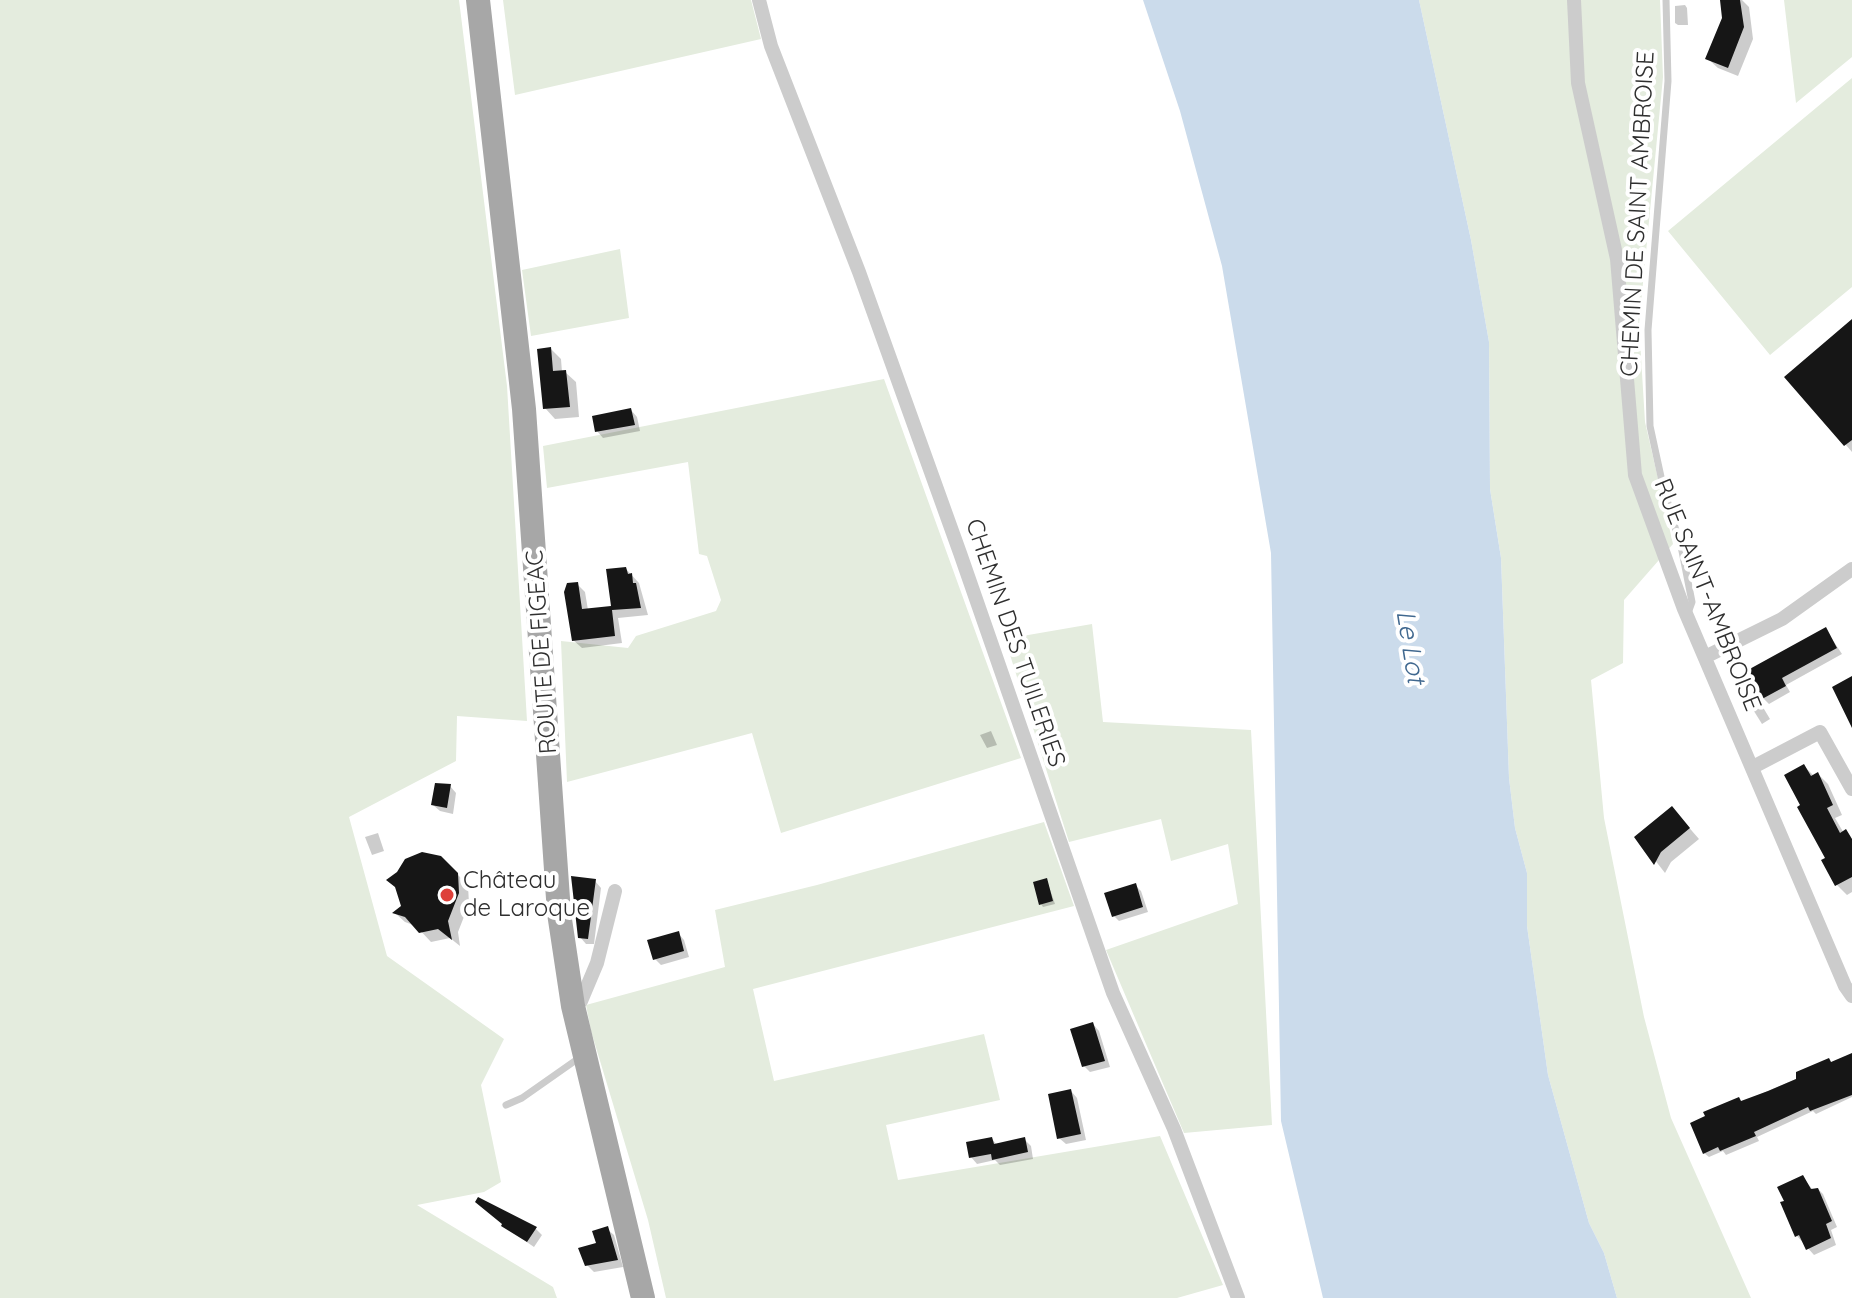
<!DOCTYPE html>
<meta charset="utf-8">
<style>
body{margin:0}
canvas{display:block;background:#fff}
</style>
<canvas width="1852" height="1298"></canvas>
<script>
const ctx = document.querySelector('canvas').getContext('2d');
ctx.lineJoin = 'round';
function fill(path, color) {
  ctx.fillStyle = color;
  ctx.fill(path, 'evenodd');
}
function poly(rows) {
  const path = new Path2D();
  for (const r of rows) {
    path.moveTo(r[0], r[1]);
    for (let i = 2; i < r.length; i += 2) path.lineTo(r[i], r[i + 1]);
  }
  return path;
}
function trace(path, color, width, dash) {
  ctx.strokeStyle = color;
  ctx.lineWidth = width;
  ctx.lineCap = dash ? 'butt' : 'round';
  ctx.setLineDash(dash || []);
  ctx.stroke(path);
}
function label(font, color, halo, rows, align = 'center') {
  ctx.font = font + ' Quicksand,sans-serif';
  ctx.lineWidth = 8;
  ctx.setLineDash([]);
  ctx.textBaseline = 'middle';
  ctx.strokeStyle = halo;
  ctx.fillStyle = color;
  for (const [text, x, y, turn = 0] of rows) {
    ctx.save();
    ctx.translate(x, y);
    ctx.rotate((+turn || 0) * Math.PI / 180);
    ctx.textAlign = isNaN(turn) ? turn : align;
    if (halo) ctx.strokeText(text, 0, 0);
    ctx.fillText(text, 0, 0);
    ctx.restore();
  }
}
fill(poly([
 [0,0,459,0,507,386,527,721,457,716,456,761,349,817,387,956,504,1039,481,1085,501,1182,484,1192,417,1205,553,1287,557,1298,0,1298],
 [503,0,751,0,761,39,515,95],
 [1419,0,1660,0,1663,77,1639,324,1645,422,1673,544,1624,600,1623,663,1591,680,1604,818,1644,1017,1671,1118,1751,1298,1617,1298,1604,1253,1589,1223,1548,1075,1527,926,1527,873,1515,828,1509,778,1501,558,1490,489,1489,342,1471,240],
 [1784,0,1852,0,1852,57,1796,103],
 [1852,78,1852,287,1770,355,1668,231],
 [620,249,629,318,531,336,522,270],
 [884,379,1021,758,781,833,752,733,567,782,561,641,628,648,636,636,716,611,721,600,707,556,699,554,688,462,547,488,543,446],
 [1092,624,1103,722,1251,730,1272,1125,1184,1133,1106,950,1238,904,1228,844,1171,861,1161,819,1069,842,1005,639],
 [1044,822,1074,906,753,989,774,1081,984,1034,1000,1100,886,1125,898,1180,1160,1136,1223,1285,1177,1298,666,1298,648,1220,591,1031,586,1005,725,967,715,910,817,885]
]), '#e4ecde');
fill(poly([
 [1143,0,1419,0,1471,240,1489,342,1490,489,1501,558,1509,778,1515,828,1527,873,1527,926,1548,1075,1589,1223,1604,1253,1617,1298,1323,1298,1281,1121,1271,553,1222,266,1180,111]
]), '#cbdbeb');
fill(poly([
 [1722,0,1742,0,1749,7,1753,39,1738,76,1718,68,1708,59,1724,18],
 [1685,5,1687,8,1688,25,1678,25,1675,23,1675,6],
 [1852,322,1852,452,1787,377],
 [551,349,561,359,562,372,565,372,576,382,579,417,555,419,545,408],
 [631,410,637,417,640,431,603,438,597,431],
 [626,569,639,583,648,615,618,618,622,643,582,648,573,640,577,584,585,592,588,610,613,607],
 [1826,630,1842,654,1786,685,1790,692,1769,704,1763,698],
 [1761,704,1770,719,1762,724,1752,708],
 [991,731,997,745,987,748,980,735],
 [1804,766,1814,776,1818,774,1828,784,1842,815,1835,818,1852,847,1852,892,1847,895,1837,885,1828,859],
 [450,786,456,793,453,814,440,811,433,805],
 [1672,808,1699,839,1671,862,1665,873,1637,837],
 [378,833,384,851,372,855,365,837],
 [445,862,468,885,469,904,458,932,460,946,450,938,431,942,416,926,405,922,395,913],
 [595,881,601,888,594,944,586,944,580,937],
 [1047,881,1055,904,1043,907,1041,904],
 [1135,885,1141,891,1148,912,1119,921,1114,916],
 [678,933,684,940,689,957,661,965,655,959],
 [1093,1024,1099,1031,1110,1067,1090,1072,1084,1066],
 [1852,1055,1852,1097,1816,1114,1813,1111,1757,1137,1759,1141,1726,1155,1723,1151,1709,1157,1704,1153,1742,1102],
 [1071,1091,1077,1098,1086,1140,1066,1144,1059,1138],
 [992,1139,997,1145,1024,1139,1031,1146,1033,1159,1000,1165,995,1160,977,1164,971,1157],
 [1803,1178,1813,1190,1817,1188,1823,1194,1837,1227,1831,1230,1836,1245,1814,1255,1797,1236,1782,1203],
 [503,1226,536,1229,542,1235,534,1247],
 [607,1229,614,1235,623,1267,594,1272,587,1265]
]), '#0003');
fill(poly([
 [1720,0,1740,0,1744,27,1728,68,1705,59,1722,18],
 [1852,319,1852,440,1844,446,1784,377],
 [551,347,553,371,566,370,570,407,543,409,537,349],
 [631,408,635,425,595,432,592,416],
 [626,567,628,574,632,573,633,583,636,583,641,608,612,610,615,636,572,641,564,592,567,583,578,582,582,609,611,606,606,569],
 [1826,627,1837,648,1782,678,1786,686,1762,699,1746,671],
 [1852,676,1852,728,1832,687],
 [1804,764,1811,776,1818,772,1833,805,1827,808,1840,833,1846,829,1852,839,1852,877,1835,886,1821,860,1825,858,1797,807,1800,805,1784,775],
 [435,783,451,784,447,808,431,805],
 [1672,806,1690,828,1661,852,1654,865,1634,837],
 [422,852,441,856,458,873,459,893,448,921,452,940,438,929,419,933,405,917,392,913,401,906,395,887,386,880,397,872,405,859],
 [571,876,596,879,588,939,578,938],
 [1047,878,1053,901,1039,905,1033,882],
 [1136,883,1143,907,1112,917,1104,893],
 [679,931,684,951,653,960,647,940],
 [1093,1022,1105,1061,1082,1067,1070,1029],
 [1852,1053,1852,1095,1810,1111,1808,1107,1754,1132,1756,1136,1720,1151,1718,1147,1703,1154,1690,1123,1705,1116,1703,1112,1739,1097,1741,1101,1768,1091,1796,1079,1796,1072,1829,1058,1831,1062],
 [1071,1089,1081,1134,1057,1139,1048,1094],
 [992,1137,994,1144,1025,1137,1028,1152,992,1160,991,1154,969,1158,966,1142],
 [1803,1175,1811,1189,1818,1188,1832,1221,1826,1224,1831,1238,1806,1250,1799,1235,1795,1237,1780,1202,1784,1201,1777,1187],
 [478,1197,537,1227,527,1242,501,1226,502,1224,475,1202],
 [608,1226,618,1260,585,1266,578,1248,596,1243,592,1231]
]), '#161616');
trace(poly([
 [1666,0,1668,81,1648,330,1650,426,1663,486,1682,551,1692,602,1688,613],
 [506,1105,522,1098,579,1058]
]), '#ccc', 7);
trace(poly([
 [759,0,771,46,859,272,960,553,1113,993,1174,1129,1238,1298],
 [1574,0,1578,83,1617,259,1635,475,1684,609,1845,986,1852,996],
 [1705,657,1782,619,1852,569],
 [1753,767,1820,732,1852,789],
 [573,1006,581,1001,597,963,615,891]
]), '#ccc', 14);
trace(poly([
 [478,0,524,409,559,913,573,1006,643,1298]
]), '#a7a7a7', 24);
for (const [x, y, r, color] of [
 [447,895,8,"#de403a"]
]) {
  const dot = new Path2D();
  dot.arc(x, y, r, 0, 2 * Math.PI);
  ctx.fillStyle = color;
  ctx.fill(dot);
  trace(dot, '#fff', 3);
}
label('24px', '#2f2f2f', '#fff', [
 ["CHEMIN DE SAINT AMBROISE",1638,214,-87],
 ["RUE SAINT-AMBROISE",1707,595,68],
 ["CHEMIN DES TUILERIES",1015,643,71],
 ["ROUTE DE FIGEAC",542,652,-94]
]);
label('24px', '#2f2f2f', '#fff', [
 ["Château",463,881],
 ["de Laroque",463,909]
], 'left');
label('italic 26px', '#40688f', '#fff', [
 ["Le Lot",1410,647,81]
]);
</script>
